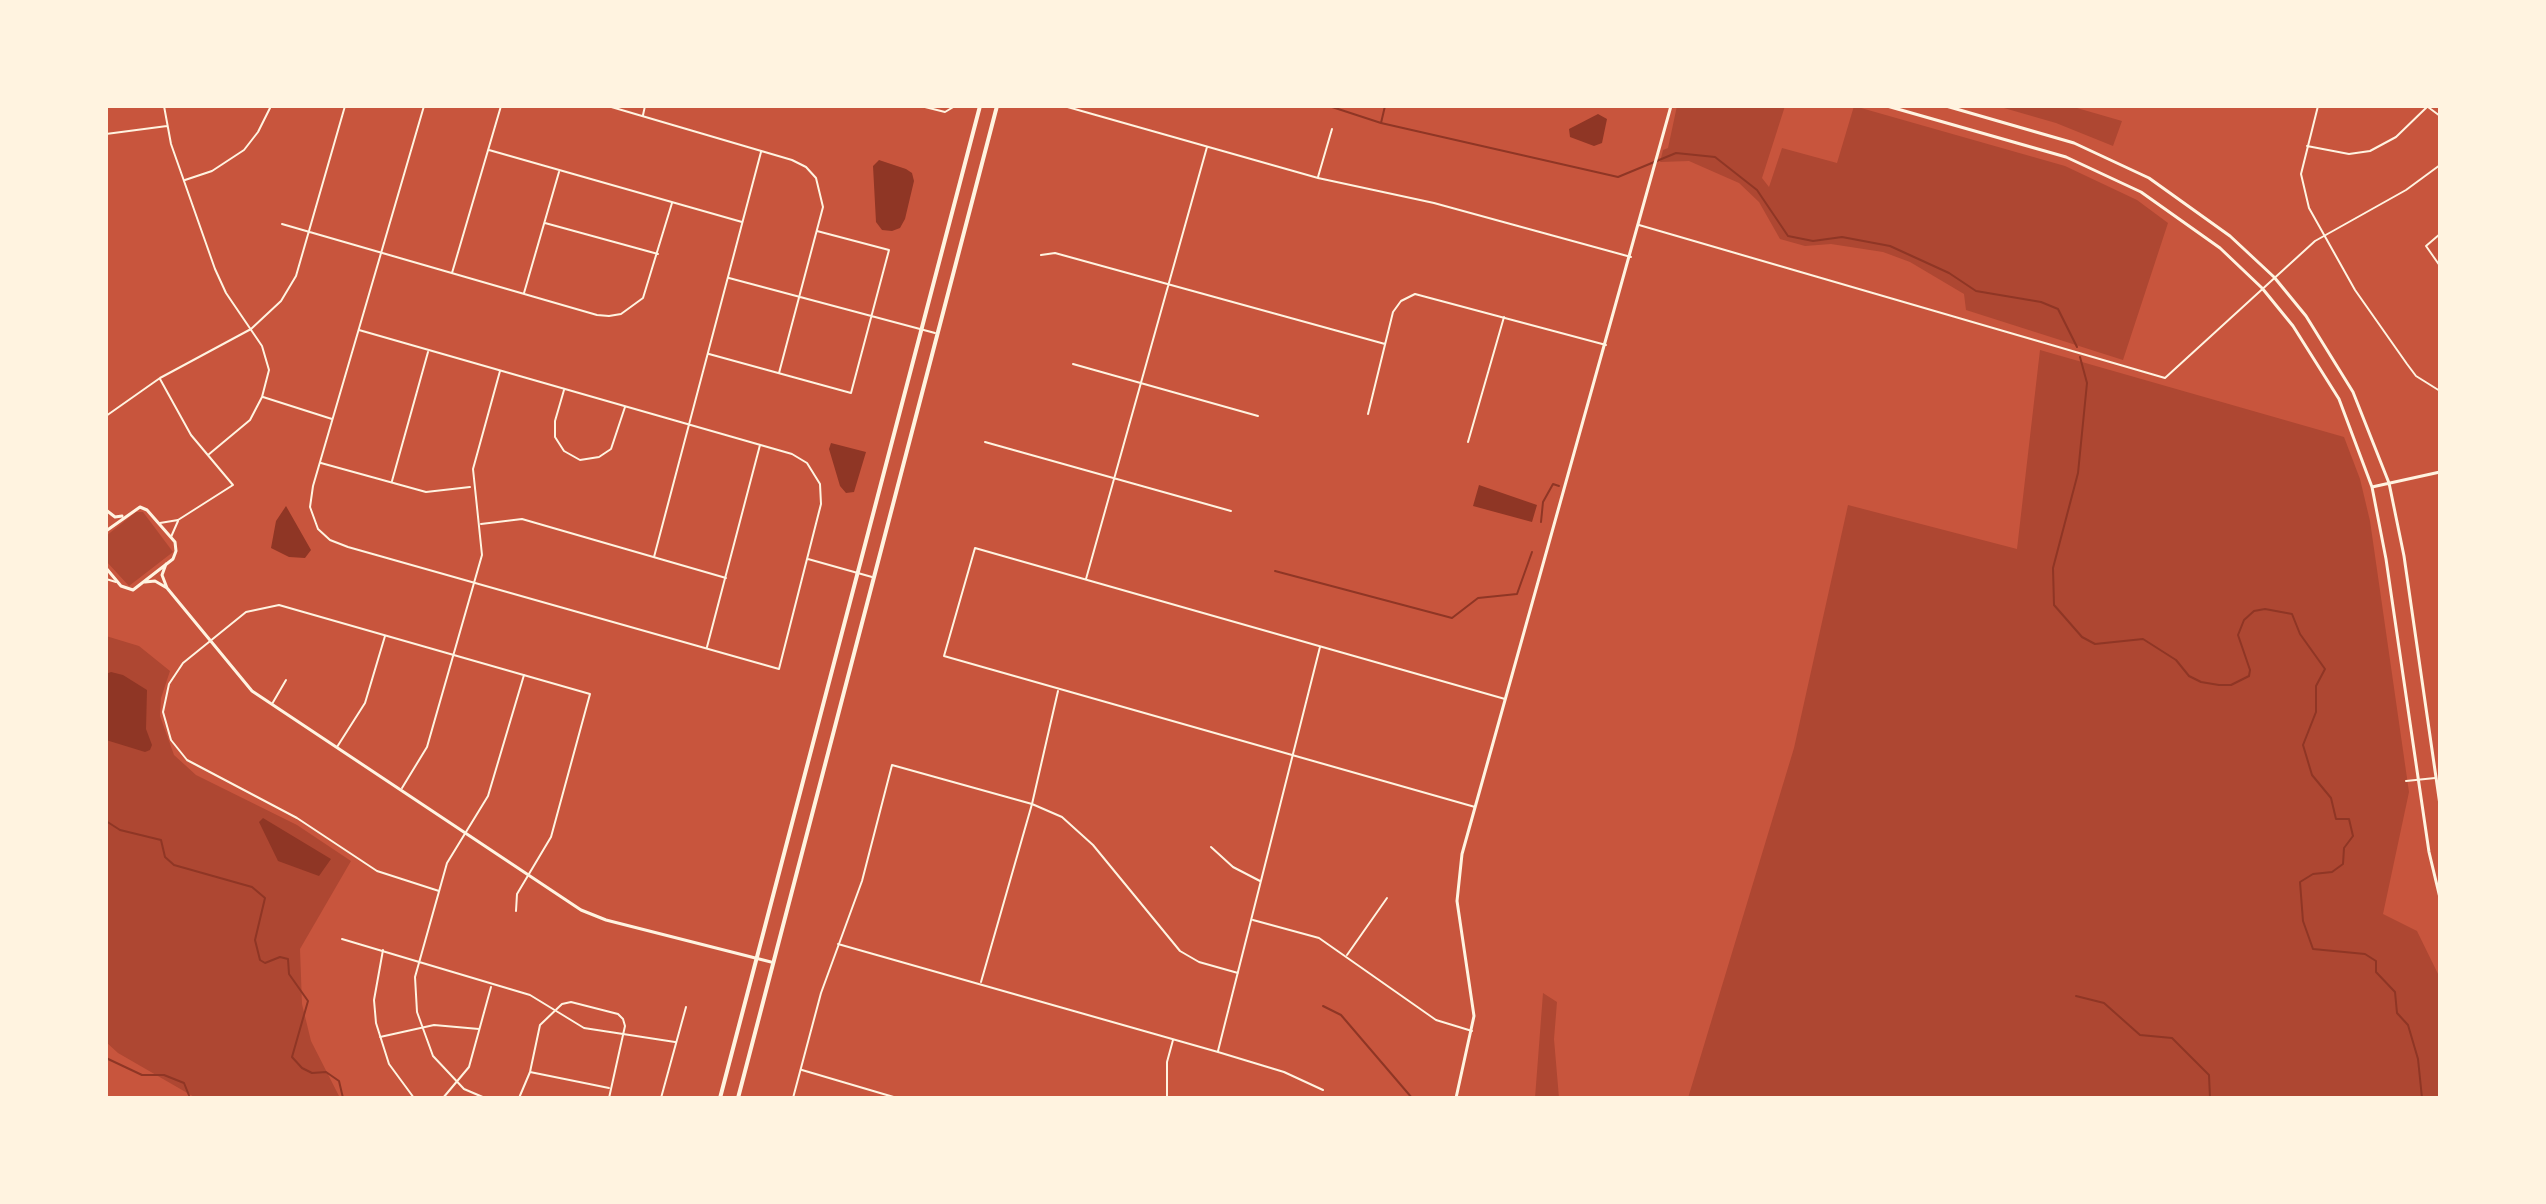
<!DOCTYPE html>
<style>
body{margin:0}
#map{position:relative;width:2546px;height:1204px;overflow:hidden;background:#c8553d;font-family:"Exo 2",sans-serif}
canvas{display:block}
.frame{position:absolute;inset:0;border:108px solid #fff3e0;pointer-events:none}
</style>
<div id="map">
<canvas width="2546" height="1204"></canvas>
<div class="frame"></div>
</div>
<script>
const ctx = document.querySelector('canvas').getContext('2d');
ctx.lineJoin = 'round';
function fill(path, color) {
  ctx.fillStyle = color;
  ctx.fill(path, 'evenodd');
}
function poly(rows) {
  const path = new Path2D();
  for (const r of rows) {
    path.moveTo(r[0], r[1]);
    for (let i = 2; i < r.length; i += 2) path.lineTo(r[i], r[i + 1]);
  }
  return path;
}
function trace(path, color, width, dash) {
  ctx.strokeStyle = color;
  ctx.lineWidth = width;
  ctx.lineCap = dash ? 'butt' : 'round';
  ctx.setLineDash(dash || []);
  ctx.stroke(path);
}
fill(poly([
 [1677,106,1785,106,1762,178,1769,187,1782,148,1837,163,1854,106,2065,166,2137,200,2168,223,2123,360,1966,310,1964,294,1910,262,1883,252,1831,244,1805,246,1780,239,1759,202,1739,183,1689,161,1660,162,1663,150,1668,148],
 [1997,106,2070,106,2122,121,2113,146,2056,123],
 [2040,350,2344,437,2360,479,2370,521,2409,792,2383,914,2417,931,2440,978,2440,1098,1688,1098,1794,748,1848,505,2017,549],
 [136,512,143,512,173,552,129,586,106,561,106,536],
 [106,636,139,646,170,671,161,698,160,716,174,755,196,775,297,825,351,861,300,949,302,1004,311,1041,340,1098,196,1098,118,1053,106,1042],
 [1543,993,1557,1002,1554,1039,1559,1098,1535,1098]
]), '#ae4732');
fill(poly([
 [1598,114,1607,119,1602,143,1594,146,1570,137,1569,129],
 [879,160,906,169,912,173,914,181,905,219,900,228,892,231,882,230,876,222,873,166],
 [831,443,866,452,854,492,846,493,840,486,829,449],
 [1479,485,1537,505,1532,522,1473,506],
 [286,506,311,550,305,558,289,557,271,548,276,521],
 [111,672,123,675,147,690,146,729,152,745,150,750,145,752,106,740,106,674],
 [263,818,331,859,319,876,278,861,259,822]
]), '#8f3625');
trace(poly([
 [1329,106,1381,123,1618,177,1676,153,1715,157,1757,190,1788,236,1813,241,1842,237,1890,246,1949,273,1976,291,2041,302,2058,309,2077,347],
 [1381,123,1385,106],
 [2080,357,2087,383,2078,473,2053,568,2054,605,2082,637,2095,644,2143,639,2176,660,2189,676,2201,682,2219,685,2231,685,2249,676,2250,670,2238,635,2244,620,2254,611,2265,609,2292,614,2300,634,2325,669,2316,686,2316,712,2303,745,2312,775,2331,798,2336,819,2349,819,2353,836,2344,848,2343,864,2332,872,2313,874,2300,882,2303,921,2313,949,2365,954,2376,961,2376,972,2395,992,2397,1013,2408,1025,2418,1059,2422,1098],
 [1541,522,1543,502,1553,484,1559,486],
 [1275,571,1452,618,1478,598,1517,594,1532,552],
 [106,821,120,830,161,840,165,857,174,865,252,887,265,898,255,940,260,960,265,963,280,957,288,959,289,974,308,1001,292,1057,302,1068,312,1073,326,1072,339,1081,343,1098],
 [2076,996,2104,1003,2140,1035,2172,1038,2209,1075,2210,1098],
 [1323,1006,1341,1015,1412,1098],
 [106,1058,142,1075,164,1075,184,1083,190,1098],
 [2228,1098,2233,1098]
]), '#8f3625', 2);
trace(poly([
 [164,106,171,144,215,269,226,293,262,346,269,370,262,397,250,420,208,455],
 [608,106,792,160,806,167,816,178,823,207,779,373],
 [921,106,945,112,955,106],
 [1064,106,1318,178,1434,203,1631,257],
 [2318,106,2301,174,2309,208,2355,290,2407,364,2416,376,2440,391],
 [2428,107,2440,116],
 [643,115,645,106],
 [106,134,167,126],
 [2307,146,2349,154,2370,151,2396,137,2428,106],
 [489,150,742,222],
 [1318,177,1332,129],
 [185,180,212,171,244,150,258,132,271,106],
 [545,223,658,254],
 [282,224,597,315,609,316,621,314,643,298,672,203],
 [1639,225,2165,378,2315,241,2406,190,2440,165],
 [2440,234,2426,246,2440,266],
 [1041,255,1055,253,1385,344],
 [452,273,501,106],
 [729,278,935,333],
 [524,293,559,172],
 [359,330,792,454,807,463,820,484,821,504,779,669,348,547,330,540,318,529,310,507,313,486,424,106],
 [709,354,851,393,889,250,817,231],
 [1073,364,1258,416],
 [564,390,555,421,555,437,564,451,580,460,599,457,611,449,625,407],
 [263,397,332,419],
 [1368,414,1393,312,1401,301,1415,294,1606,345],
 [106,416,160,378,251,329,281,301,296,276,345,106],
 [985,442,1231,511],
 [1468,442,1504,317],
 [321,463,426,492,470,487],
 [392,481,428,352],
 [160,523,178,520,233,485,191,435,160,379],
 [481,524,522,519,726,578],
 [171,537,178,521],
 [654,557,761,152],
 [808,559,872,577],
 [106,579,116,582],
 [1086,579,1207,147],
 [707,647,760,445],
 [272,704,286,680],
 [337,747,365,703,385,636],
 [2406,781,2435,778],
 [402,788,427,747,482,555,473,469,500,371],
 [1475,807,944,656,975,548,1505,699],
 [1211,847,1233,867,1260,881],
 [439,891,377,871,297,818,187,760,171,740,163,712,169,684,183,663,246,612,279,605,590,694,551,837,517,894,516,911],
 [1253,920,1319,938,1436,1020,1472,1031],
 [342,939,530,995,584,1028,675,1042],
 [838,944,1218,1052,1284,1072,1323,1090],
 [383,950,374,1000,376,1023,389,1064,414,1098],
 [1347,955,1387,898],
 [981,982,1032,804,1058,691],
 [380,1037,434,1025,479,1029],
 [1218,1051,1320,647],
 [802,1070,897,1098],
 [530,1072,609,1088],
 [443,1098,469,1067,491,987],
 [485,1098,464,1089,433,1056,417,1012,415,977,447,863,488,796,524,675],
 [519,1098,530,1072,540,1025,562,1004,571,1002,618,1014,623,1019,625,1026,609,1098],
 [661,1098,686,1007],
 [793,1098,821,993,862,881,892,765,1032,804,1062,817,1093,845,1180,951,1199,962,1238,973],
 [1167,1098,1167,1062,1173,1040]
]), '#fff3e0', 2);
trace(poly([
 [1887,106,2066,157,2141,192,2220,248,2262,288,2293,326,2339,399,2372,487,2386,559,2429,852,2440,898],
 [1946,106,2074,143,2149,178,2230,236,2274,277,2306,316,2353,392,2389,483,2404,556,2440,805],
 [2372,487,2440,472],
 [106,510,115,517,122,516],
 [106,522,106,523],
 [106,531,140,507,147,510,175,542,176,551,173,559,133,590,121,586,106,568],
 [166,564,162,575,167,588,252,691,581,910,606,920,771,962],
 [145,582,155,581,167,588],
 [1456,1098,1474,1016,1457,901,1462,854,1671,106]
]), '#fff3e0', 3);
trace(poly([
 [720,1098,980,106],
 [738,1098,997,106]
]), '#fff3e0', 4);
</script>
